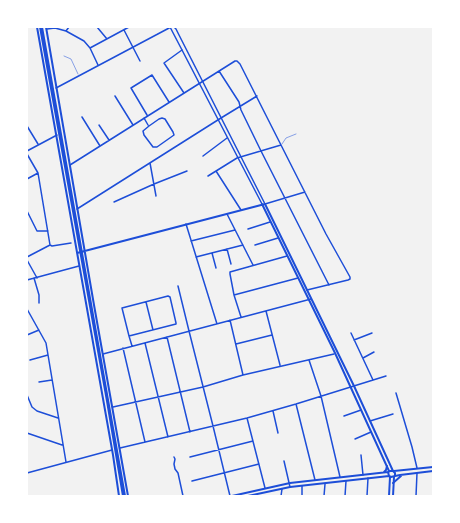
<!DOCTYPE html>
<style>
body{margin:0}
#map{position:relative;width:460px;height:523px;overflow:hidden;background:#f2f2f2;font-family:"Noto Sans",sans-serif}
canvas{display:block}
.frame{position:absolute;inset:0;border:28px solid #fff;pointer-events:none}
</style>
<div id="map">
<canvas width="460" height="523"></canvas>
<div class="frame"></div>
</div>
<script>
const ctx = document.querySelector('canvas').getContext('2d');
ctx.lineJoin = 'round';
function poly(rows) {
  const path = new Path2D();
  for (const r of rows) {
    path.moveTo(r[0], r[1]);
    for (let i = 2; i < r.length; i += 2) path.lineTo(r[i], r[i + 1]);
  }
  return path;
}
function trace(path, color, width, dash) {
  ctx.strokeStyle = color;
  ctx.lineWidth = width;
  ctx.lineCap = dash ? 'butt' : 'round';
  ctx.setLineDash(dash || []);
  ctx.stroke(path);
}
trace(poly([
 [64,56,71,59,78,74],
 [282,144,286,138,296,134]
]), '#1d4ed8', 0.5);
trace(poly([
 [97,27,107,39],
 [47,29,55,28,66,31,84,41,90,48,98,65],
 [124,30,140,61],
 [66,31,69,27],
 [90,48,129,27],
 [182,50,164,63,184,93],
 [219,71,239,102,241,110,261,151,329,285],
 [115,96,133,125],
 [147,115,131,88,152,75,169,102],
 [82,117,100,146],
 [144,118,148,125],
 [162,118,165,119,173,132,174,135,157,147,153,147,144,135,143,131,149,126,159,119,162,118],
 [99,125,109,140],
 [27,126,38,144],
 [27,154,38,173,50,245],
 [203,156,227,138],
 [150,163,156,196],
 [70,165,235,61,237,61,240,64,326,234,350,277,350,279,348,280,307,290],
 [216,171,241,210],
 [208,176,237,158,281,145],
 [27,179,38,173],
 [114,202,154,184,187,171],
 [265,204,305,192],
 [77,209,221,118,257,96],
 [27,211,37,231,48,231],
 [227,214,253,265],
 [186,224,217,324],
 [248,229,270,222],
 [191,241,235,230],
 [50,245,52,246,71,243],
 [255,245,278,238],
 [227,249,231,264],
 [212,253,216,268],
 [27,257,50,245],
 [196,257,243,245],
 [27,260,37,278],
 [34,278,39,295,39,303],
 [27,280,79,266],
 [178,286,189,331,213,426,230,496],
 [234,295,298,278],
 [146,302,153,330],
 [27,309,46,343,66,462],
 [266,311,280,365],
 [241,317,234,295,230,274,230,272,287,256],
 [230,320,243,375],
 [351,333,373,380],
 [27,335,39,330],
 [129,336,176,324,176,323,170,297,168,296,122,308,129,336,132,346],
 [167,337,190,432],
 [354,340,372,333],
 [145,343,168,437],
 [236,344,272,335],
 [123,348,145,442],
 [103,354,311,299],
 [363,358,374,352],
 [30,360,48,355],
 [309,360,321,396,340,477],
 [39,382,52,380],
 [396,393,412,447,417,468],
 [27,395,32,407,37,411,58,418],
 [296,404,315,480],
 [113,407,203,387,243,375,334,354],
 [273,411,278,433],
 [344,416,361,410],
 [247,418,265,488],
 [370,421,393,414],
 [27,433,62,445],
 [355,439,371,432],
 [120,448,247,418,296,404,386,376],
 [361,455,363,475],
 [174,457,175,459,174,464,175,469,178,473,183,496],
 [190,457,253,441],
 [284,461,290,487],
 [192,481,259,464],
 [281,496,282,489],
 [302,496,302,486],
 [324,496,325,484],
 [345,496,346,481],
 [367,496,368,478],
 [416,496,417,473]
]), '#1d4ed8', 1.5);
trace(poly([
 [170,27,182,50,262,204],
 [174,27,176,29,179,35,265,204],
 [56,88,171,27],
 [27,151,57,135],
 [27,473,112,450]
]), '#1d4ed8', 1.5);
trace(poly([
 [37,27,113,455,119,496],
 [46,27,94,305,128,496],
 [262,204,335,353,389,471],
 [77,253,265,204,354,386,393,471],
 [389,496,390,477],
 [393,496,394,477]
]), '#1d4ed8', 2);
trace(poly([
 [40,27,107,401,123,496],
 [42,27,125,496],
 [394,471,433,467],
 [384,472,386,470,387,466],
 [395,476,395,473,393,471,390,471,388,472,389,476,391,477,395,476,400,475,433,471],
 [393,483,401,476],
 [232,496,290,483,388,472],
 [248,496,290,487,389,476]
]), '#1d4ed8', 2);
</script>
